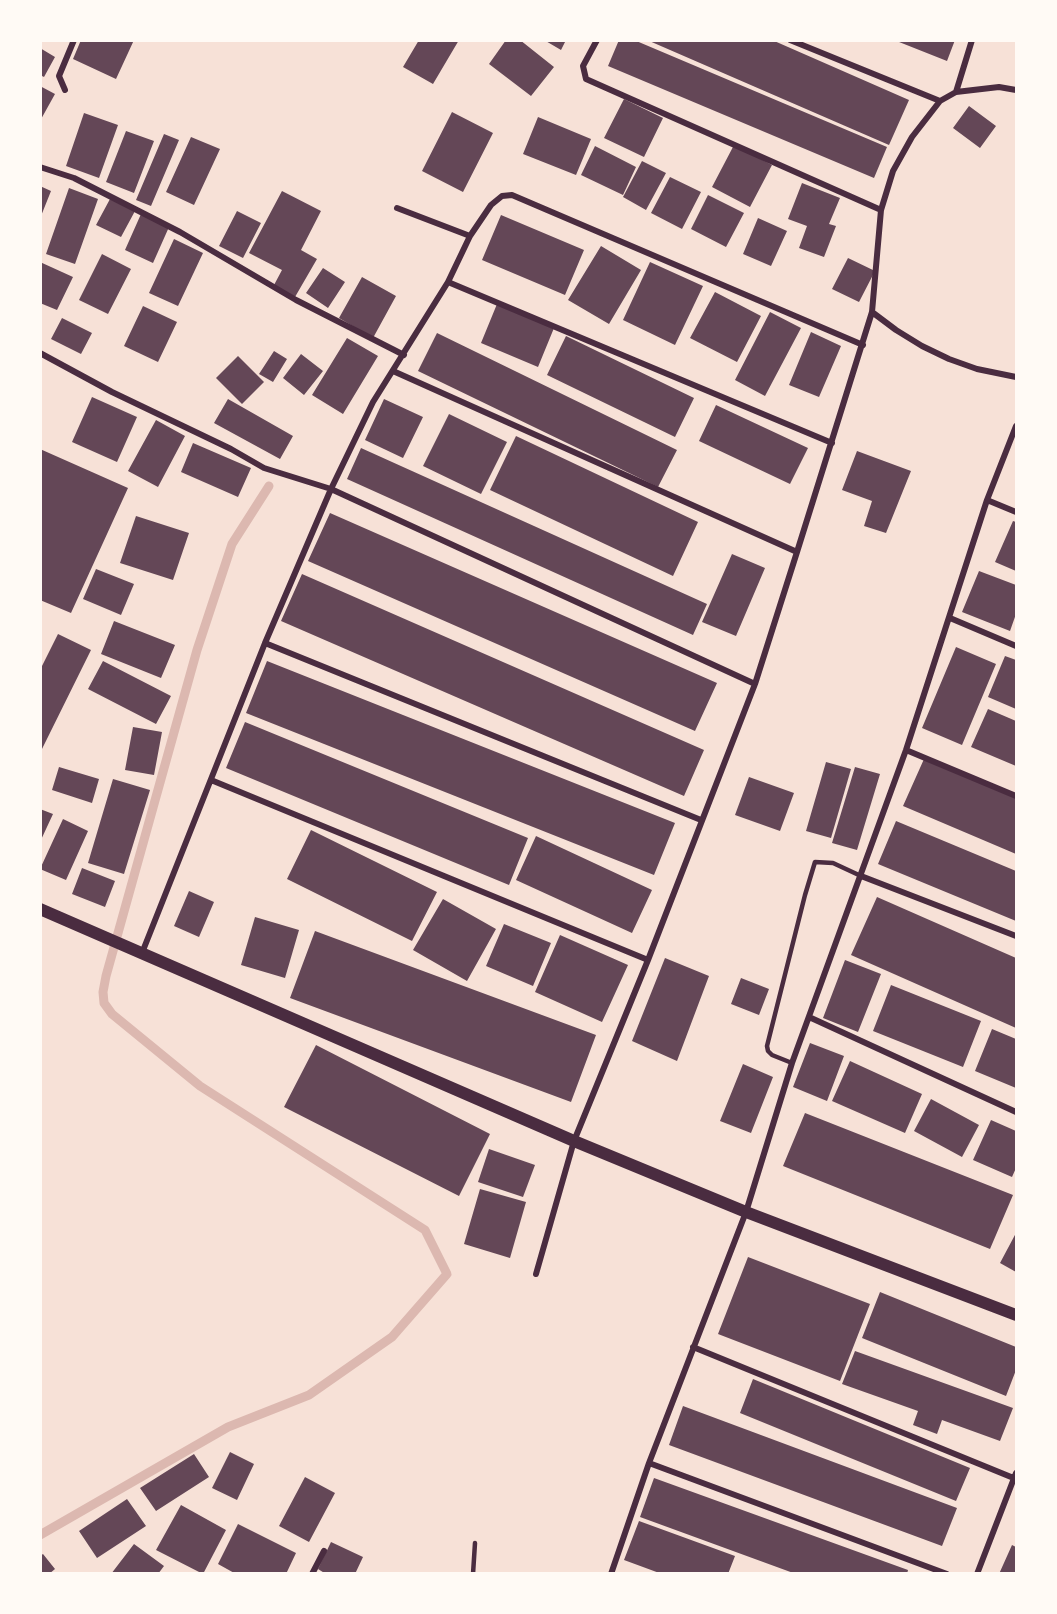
<!DOCTYPE html>
<style>
body{margin:0}
#map{position:relative;width:1057px;height:1614px;overflow:hidden;background:#f7e1d7;font-family:"IBM Plex Sans",sans-serif}
canvas{display:block}
.frame{position:absolute;inset:0;border:42px solid #fffaf5;pointer-events:none}
</style>
<div id="map">
<canvas width="1057" height="1614"></canvas>
<div class="frame"></div>
</div>
<script>
const ctx = document.querySelector('canvas').getContext('2d');
ctx.lineJoin = 'round';
function poly(rows) {
  const path = new Path2D();
  for (const r of rows) {
    path.moveTo(r[0], r[1]);
    for (let i = 2; i < r.length; i += 2) path.lineTo(r[i], r[i + 1]);
  }
  return path;
}
function trace(path, color, width, dash) {
  ctx.strokeStyle = color;
  ctx.lineWidth = width;
  ctx.lineCap = dash ? 'butt' : 'round';
  ctx.setLineDash(dash || []);
  ctx.stroke(path);
}
function fill(path, color) {
  ctx.fillStyle = color;
  ctx.fill(path, 'evenodd');
}
trace(poly([
 [40,1535,228,1427,309,1395,392,1337,447,1274,425,1230,200,1086,112,1014,104,1003,103,992,106,976,197,650,232,544,269,486]
]), '#dcb8b0', 9);
fill(poly([
 [81,40,134,40,116,79,73,59],
 [419,40,459,40,433,84,403,67],
 [506,40,520,40,554,67,531,96,489,64],
 [544,40,566,40,561,50],
 [619,40,634,40,887,147,874,178,608,66],
 [647,40,772,40,909,100,889,145],
 [894,40,955,40,947,61],
 [40,48,55,57,44,77,40,75],
 [40,86,55,94,40,121],
 [624,99,663,118,644,157,604,138],
 [969,106,996,126,980,148,953,128],
 [452,112,493,133,463,192,422,171],
 [84,113,118,125,99,178,66,166],
 [538,117,591,139,576,175,523,154],
 [126,131,154,141,134,193,106,182],
 [164,134,179,140,151,206,136,200],
 [191,137,220,149,194,205,166,192],
 [734,145,772,165,750,207,712,187],
 [595,146,636,167,623,195,581,175],
 [642,161,666,173,646,210,623,197],
 [670,177,701,192,682,229,651,213],
 [802,183,840,198,829,224,836,226,824,257,799,248,807,226,788,219],
 [40,186,51,191,41,216,40,216],
 [69,188,98,199,75,264,46,254],
 [282,191,321,211,301,250,317,259,295,297,274,285,282,270,249,253],
 [708,195,744,213,726,247,691,229],
 [110,199,135,211,121,237,96,225],
 [237,211,261,223,243,258,219,246],
 [141,214,169,227,153,263,125,250],
 [501,215,584,250,565,295,482,260],
 [758,218,787,231,771,266,743,254],
 [174,239,203,253,178,306,149,293],
 [601,246,641,270,609,324,568,300],
 [102,254,131,269,108,314,79,300],
 [848,258,875,271,859,302,832,289],
 [40,262,73,277,57,310,40,303],
 [650,262,703,286,675,345,623,320],
 [323,268,345,282,328,308,306,293],
 [362,277,396,296,373,338,339,318],
 [715,292,761,316,737,362,690,338],
 [497,304,554,328,538,367,481,343],
 [143,306,177,322,158,362,124,346],
 [770,312,801,328,765,396,735,380],
 [62,318,92,333,81,354,51,339],
 [811,332,841,346,819,397,789,385],
 [437,333,677,450,658,487,418,371],
 [566,336,694,398,675,437,547,375],
 [347,338,378,356,343,414,312,395],
 [274,351,287,359,273,382,259,374],
 [301,354,323,371,304,395,283,378],
 [238,356,264,382,242,404,216,378],
 [92,397,137,417,117,462,72,442],
 [228,399,293,436,280,459,214,423],
 [384,399,423,417,403,458,365,440],
 [716,405,808,448,790,484,699,441],
 [449,414,507,442,481,494,423,466],
 [156,420,185,436,158,487,128,471],
 [516,436,698,522,673,576,490,490],
 [193,443,251,468,238,497,181,472],
 [361,448,707,604,693,635,347,479],
 [40,449,128,488,71,613,40,600],
 [857,451,911,471,886,533,864,526,872,501,842,490],
 [330,513,717,683,695,731,308,561],
 [136,516,189,533,173,580,120,563],
 [1013,521,1016,522,1016,571,995,562],
 [732,554,765,568,736,636,702,622],
 [96,569,134,584,121,615,83,599],
 [979,571,1016,585,1016,614,1010,631,962,612],
 [302,574,704,750,684,796,281,621],
 [114,621,175,645,161,678,101,654],
 [58,634,91,650,40,753,40,670],
 [956,647,996,664,962,745,922,728],
 [1005,656,1016,660,1016,709,988,697],
 [103,661,171,696,156,724,88,689],
 [267,661,675,823,654,875,246,713],
 [988,709,1016,721,1016,766,971,747],
 [245,722,528,838,509,885,226,768],
 [133,727,162,732,154,775,125,770],
 [924,759,1016,798,1016,854,903,806],
 [826,762,851,769,831,838,806,831],
 [59,767,99,779,92,803,52,790],
 [855,767,880,774,857,850,832,843],
 [749,777,794,793,780,831,735,815],
 [113,779,150,790,124,874,88,863],
 [40,809,53,814,40,842],
 [63,819,88,831,66,880,40,869],
 [896,821,1016,871,1016,921,878,864],
 [311,830,437,892,412,941,287,879],
 [536,836,652,890,632,933,516,880],
 [82,868,115,881,105,907,72,894],
 [189,891,214,902,199,937,174,926],
 [877,897,1016,958,1016,1028,851,955],
 [443,899,496,929,467,981,413,950],
 [255,917,299,930,285,978,241,965],
 [504,924,551,943,533,986,486,966],
 [315,931,596,1035,571,1102,290,998],
 [560,935,628,965,602,1022,535,992],
 [665,958,709,976,677,1061,632,1041],
 [845,960,881,974,858,1032,823,1018],
 [741,978,769,989,759,1015,731,1004],
 [891,985,981,1021,963,1067,873,1031],
 [992,1029,1016,1039,1016,1088,975,1071],
 [810,1043,844,1056,827,1101,793,1087],
 [316,1045,490,1134,459,1196,284,1107],
 [850,1061,922,1094,905,1133,832,1101],
 [743,1064,773,1077,751,1133,720,1121],
 [931,1099,979,1125,962,1157,914,1131],
 [805,1113,1013,1195,990,1249,783,1166],
 [991,1120,1016,1131,1016,1168,1012,1177,973,1160],
 [489,1149,535,1165,523,1197,478,1182],
 [480,1189,526,1202,510,1258,464,1244],
 [1016,1233,1016,1272,1000,1263],
 [748,1257,870,1304,840,1381,718,1334],
 [880,1292,1016,1347,1016,1370,1006,1396,862,1338],
 [855,1351,1013,1408,1000,1441,942,1420,937,1434,913,1425,918,1411,842,1384],
 [753,1379,970,1468,956,1501,740,1413],
 [683,1406,957,1508,942,1546,669,1445],
 [230,1452,254,1464,237,1500,212,1488],
 [194,1454,209,1477,156,1511,140,1488],
 [305,1477,335,1493,309,1542,279,1526],
 [654,1478,908,1570,907,1574,796,1574,640,1517],
 [127,1499,146,1526,97,1558,79,1531],
 [181,1505,226,1530,203,1574,156,1550],
 [639,1521,735,1556,728,1574,662,1574,624,1560],
 [238,1524,296,1553,286,1574,236,1574,218,1564],
 [331,1542,363,1557,355,1574,326,1574,318,1569],
 [134,1544,164,1566,158,1574,111,1574],
 [1012,1545,1016,1547,1016,1574,999,1574],
 [43,1554,55,1569,49,1574,40,1574,40,1556]
]), '#644757');
trace(poly([
 [792,1063,772,1055,768,1051,767,1046,805,895,815,862,833,863,861,876],
 [473,1574,475,1543]
]), '#4a2c40', 4.5);
trace(poly([
 [597,40,583,66,586,79,881,210],
 [790,40,940,101],
 [65,90,59,76,74,40],
 [956,92,999,87,1016,90],
 [40,167,74,178,180,232,296,300,404,355],
 [397,208,470,236],
 [448,282,832,443],
 [872,312,896,330,922,346,949,359,977,369,1016,377],
 [40,353,112,392,231,449,264,468,331,489,373,402,448,282,470,236,491,205,502,196,512,195,863,345],
 [393,371,797,552],
 [987,500,1016,512],
 [950,618,1016,646],
 [265,643,701,820],
 [906,750,1016,796],
 [211,780,648,960],
 [861,876,1016,936],
 [142,953,265,643,331,489,755,684],
 [809,1017,1016,1112],
 [536,1274,574,1141,648,960,755,684,797,552,872,312,881,210,893,171,912,137,940,101,956,92,972,40],
 [693,1347,1016,1479],
 [649,1463,947,1574],
 [312,1574,324,1551],
 [611,1574,649,1463,746,1212,792,1063,906,750,987,500,1016,426],
 [977,1574,1016,1473]
]), '#4a2c40', 6);
trace(poly([
 [40,909,574,1141,746,1212,1016,1315]
]), '#4a2c40', 12);
</script>
